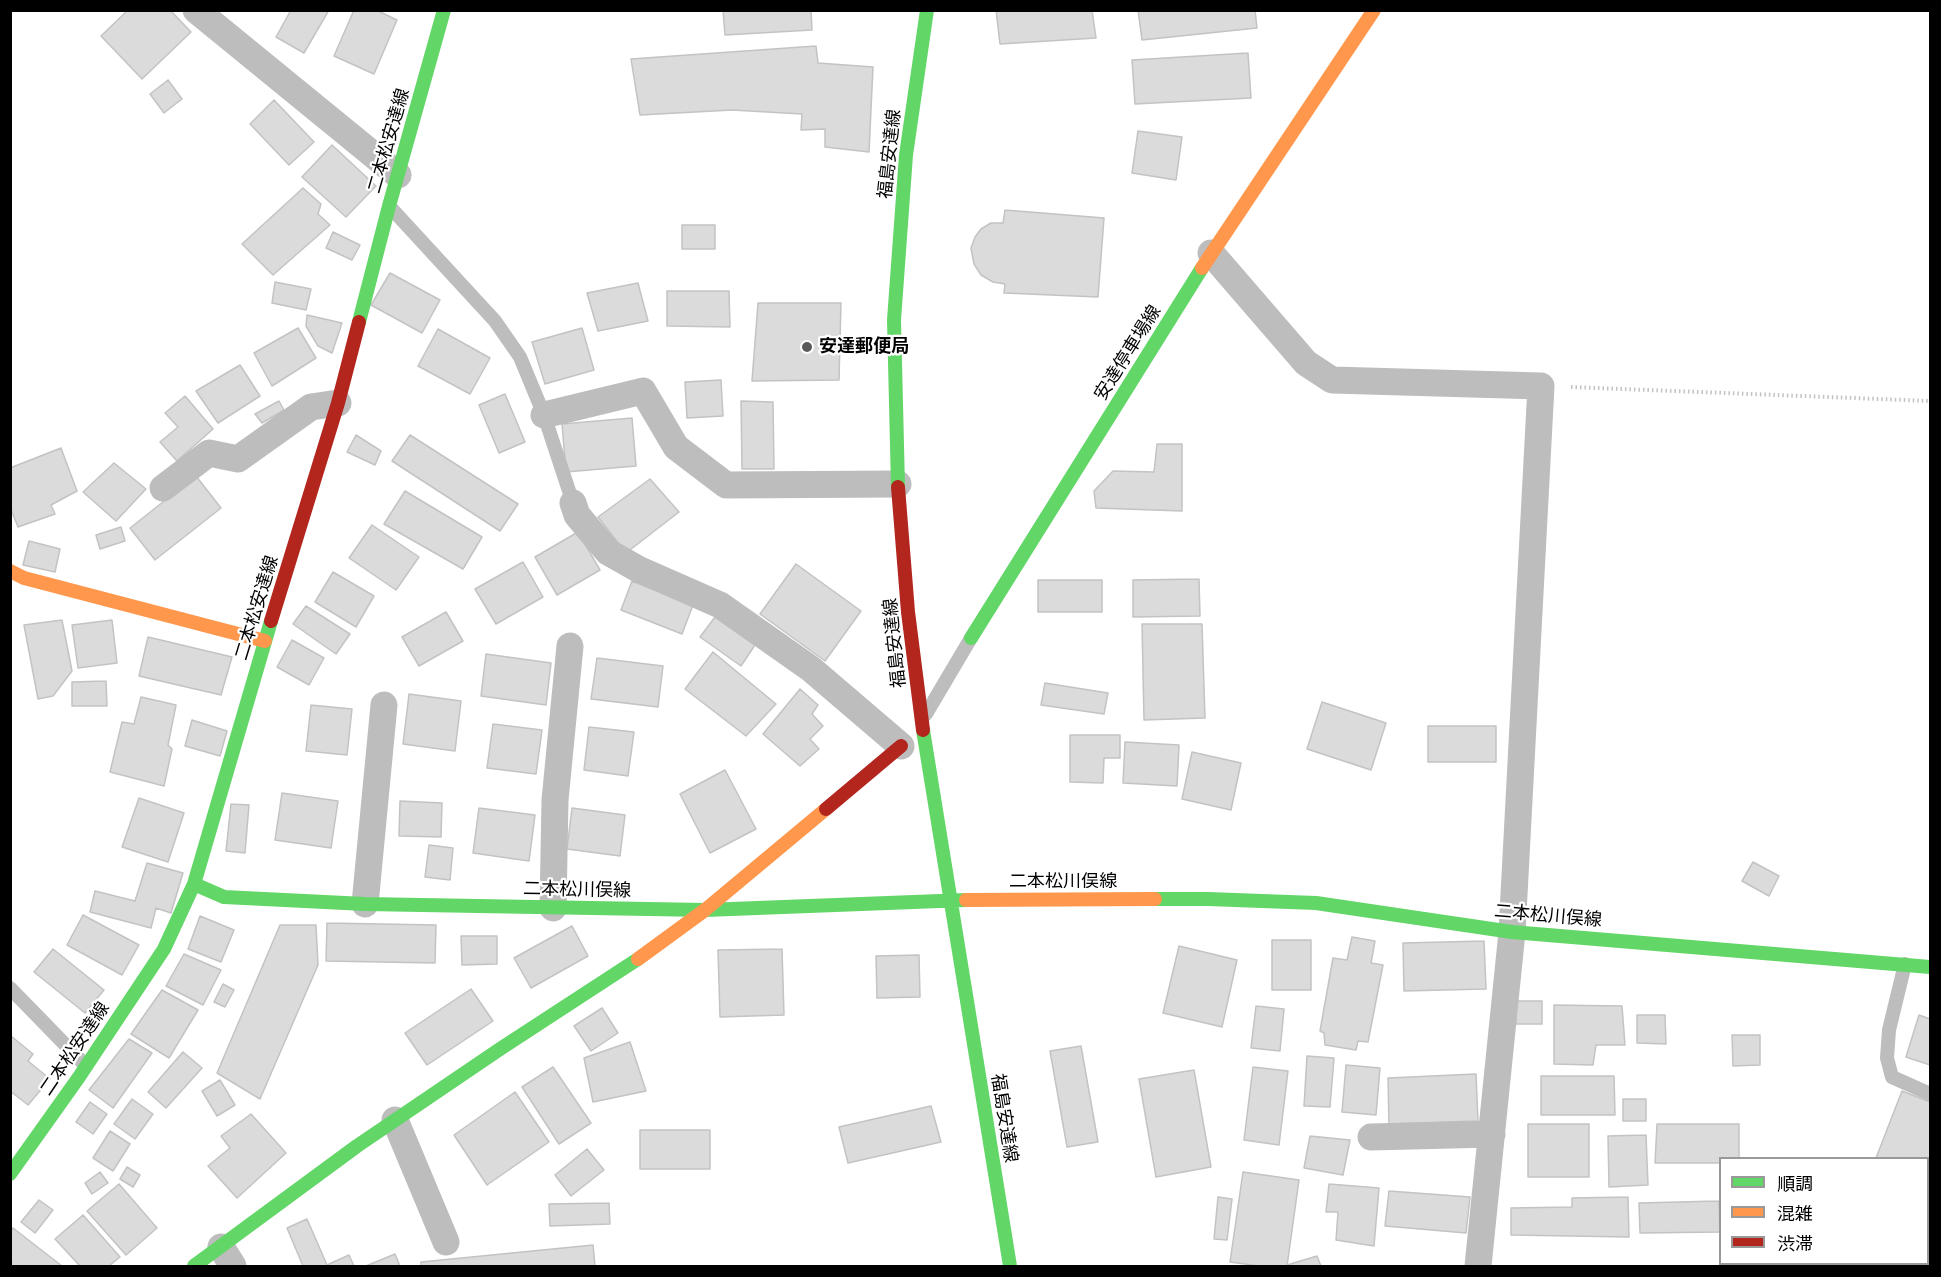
<!DOCTYPE html>
<meta charset="utf-8">
<style>
body{margin:0}
#map{position:relative;width:1941px;height:1277px;overflow:hidden;background:#fff;font-family:Figtree,"Noto Sans JP",sans-serif}
canvas{display:block}
.frame{position:absolute;inset:0;border:12px solid #000;pointer-events:none}
.legend{position:absolute;left:1719px;top:1157px;width:210px;height:108px;box-sizing:border-box;background:#fff;border:2px solid #999;margin:0;padding:8px 10px;list-style:none;font-size:18px;color:#000}
.legend li{display:flex;align-items:center;gap:12px;height:30px}
.legend b{width:30px;border:2px solid #999}
</style>
<div id="map">
<canvas width="1941" height="1277"></canvas>
<div class="frame"></div>
<ul class="legend">
<li><b style="height:8px;background:#63d668"></b>順調</li>
<li><b style="height:8px;background:#ff974d"></b>混雑</li>
<li><b style="height:8px;background:#b3261e"></b>渋滞</li>
</ul>
</div>
<script>
const ctx = document.querySelector('canvas').getContext('2d');
ctx.lineJoin = 'round';
function fill(path, color) {
  ctx.fillStyle = color;
  ctx.fill(path, 'evenodd');
}
function poly(rows) {
  const path = new Path2D();
  for (const r of rows) {
    path.moveTo(r[0], r[1]);
    for (let i = 2; i < r.length; i += 2) path.lineTo(r[i], r[i + 1]);
  }
  return path;
}
function trace(path, color, width, dash) {
  ctx.strokeStyle = color;
  ctx.lineWidth = width;
  ctx.lineCap = dash ? 'butt' : 'round';
  ctx.setLineDash(dash || []);
  ctx.stroke(path);
}
function label(font, color, halo, rows, align = 'center') {
  ctx.font = font + ' Figtree,"Noto Sans JP",sans-serif';
  ctx.lineWidth = 4.5;
  ctx.setLineDash([]);
  ctx.textBaseline = 'middle';
  ctx.strokeStyle = halo;
  ctx.fillStyle = color;
  for (const [text, x, y, turn = 0] of rows) {
    ctx.save();
    ctx.translate(x, y);
    ctx.rotate((+turn || 0) * Math.PI / 180);
    ctx.textAlign = isNaN(turn) ? turn : align;
    if (halo) ctx.strokeText(text, 0, 0);
    ctx.fillText(text, 0, 0);
    ctx.restore();
  }
}
const building = poly([
 [128,10,170,10,191,32,142,79,101,36,128,10],
 [291,10,329,10,304,53,276,37,291,10],
 [354,10,376,10,397,20,374,74,334,56,354,10],
 [723,10,811,10,812,30,725,35,723,10],
 [996,10,1092,10,1096,38,1000,44,996,10],
 [1138,10,1255,10,1257,28,1142,40,1138,10],
 [816,46,818,63,873,67,869,152,825,147,825,129,801,130,802,114,732,110,640,115,631,59,816,46],
 [1248,53,1251,98,1135,104,1132,60,1248,53],
 [168,80,182,99,164,113,150,94,168,80],
 [274,100,314,142,289,165,250,124,274,100],
 [1138,131,1182,137,1176,180,1132,173,1138,131],
 [332,145,376,186,346,217,302,177,332,145],
 [303,188,321,204,318,214,330,225,273,275,242,244,303,188],
 [1005,210,1104,218,1098,297,1004,293,1005,284,993,282,981,275,974,264,971,248,975,237,981,229,991,223,1003,223,1005,210],
 [682,225,715,225,715,249,682,249,682,225],
 [333,232,360,245,352,260,326,248,333,232],
 [390,273,440,300,422,333,371,305,390,273],
 [275,282,311,289,306,310,272,303,275,282],
 [638,283,648,321,598,331,587,293,638,283],
 [667,291,729,291,730,327,667,326,667,291],
 [758,303,841,303,839,380,752,381,758,303],
 [307,315,342,323,332,353,318,346,306,326,307,315],
 [298,328,316,358,272,386,254,353,298,328],
 [582,328,594,370,545,384,532,342,582,328],
 [438,329,490,358,470,394,418,366,438,329],
 [240,365,260,396,218,423,196,391,240,365],
 [721,380,723,416,687,418,685,382,721,380],
 [505,394,525,442,499,453,479,405,505,394],
 [185,396,213,429,177,461,160,442,178,427,165,413,185,396],
 [279,401,284,410,262,423,255,414,279,401],
 [741,401,773,402,774,469,742,469,741,401],
 [632,418,636,466,566,472,562,424,632,418],
 [356,435,381,451,375,465,347,452,356,435],
 [410,435,518,504,500,531,392,461,410,435],
 [1157,444,1182,444,1182,511,1096,508,1094,491,1113,471,1154,472,1157,444],
 [61,448,77,491,51,505,55,514,18,527,10,507,10,468,61,448],
 [114,463,146,489,116,521,83,492,114,463],
 [196,476,221,508,155,560,130,528,196,476],
 [650,479,679,512,626,553,598,517,650,479],
 [405,491,482,537,463,569,384,524,405,491],
 [372,525,419,557,396,590,349,558,372,525],
 [121,527,125,541,100,549,96,535,121,527],
 [578,532,600,570,557,595,535,557,578,532],
 [29,541,60,549,55,572,23,565,29,541],
 [523,562,543,597,496,624,475,589,523,562],
 [796,564,861,611,825,661,760,614,796,564],
 [333,572,374,596,356,627,315,602,333,572],
 [1199,579,1200,616,1133,617,1133,580,1199,579],
 [1038,580,1102,580,1102,612,1038,612,1038,580],
 [632,581,693,605,682,634,621,610,632,581],
 [306,606,350,634,336,654,293,624,306,606],
 [446,612,463,641,419,666,402,637,446,612],
 [715,617,755,645,741,666,700,637,715,617],
 [62,620,72,671,53,696,38,699,24,625,62,620],
 [112,620,117,663,78,668,72,625,112,620],
 [1142,624,1202,624,1205,718,1144,720,1142,624],
 [148,637,232,657,221,695,139,676,148,637],
 [292,640,324,658,309,685,277,667,292,640],
 [713,652,776,704,746,736,685,689,713,652],
 [486,654,551,663,546,705,481,696,486,654],
 [597,658,663,666,658,707,591,699,597,658],
 [106,681,107,706,72,706,72,682,106,681],
 [1045,683,1108,693,1104,714,1041,705,1045,683],
 [800,689,818,705,812,714,823,726,810,739,819,749,800,766,763,734,800,689],
 [409,694,461,701,455,751,403,744,409,694],
 [141,697,176,705,168,745,172,749,164,786,110,772,122,722,134,724,141,697],
 [1322,702,1386,723,1371,770,1307,749,1322,702],
 [311,705,352,709,347,755,306,751,311,705],
 [192,720,227,731,220,756,185,746,192,720],
 [493,724,542,730,536,774,487,768,493,724],
 [1428,726,1496,726,1496,762,1428,762,1428,726],
 [589,727,634,732,628,776,584,770,589,727],
 [1070,735,1120,735,1120,758,1104,758,1103,783,1070,782,1070,735],
 [1125,742,1179,745,1177,786,1123,783,1125,742],
 [1192,752,1241,763,1231,810,1182,799,1192,752],
 [725,770,756,829,710,853,680,794,725,770],
 [282,793,338,801,331,848,275,840,282,793],
 [139,798,184,813,168,862,122,847,139,798],
 [400,801,442,803,441,837,399,836,400,801],
 [231,804,249,805,245,853,226,851,231,804],
 [479,808,535,815,529,861,473,853,479,808],
 [572,808,625,815,620,856,567,849,572,808],
 [429,845,453,848,450,880,425,877,429,845],
 [1753,862,1779,876,1769,896,1742,881,1753,862],
 [147,863,183,873,171,913,156,908,151,928,90,912,95,891,135,901,147,863],
 [83,915,139,945,122,975,67,945,83,915],
 [200,916,234,930,221,962,188,949,200,916],
 [327,923,436,925,435,963,326,961,327,923],
 [280,925,316,925,318,965,260,1099,217,1073,280,925],
 [572,926,588,956,531,988,514,958,572,926],
 [461,936,497,936,497,964,462,965,461,936],
 [1352,937,1375,941,1371,963,1383,965,1368,1042,1358,1041,1356,1050,1325,1045,1324,1033,1320,1031,1333,958,1347,960,1352,937],
 [1272,940,1311,940,1311,990,1272,990,1272,940],
 [1484,941,1486,989,1404,991,1403,943,1484,941],
 [1179,946,1237,960,1222,1027,1163,1013,1179,946],
 [53,949,104,990,85,1013,34,972,53,949],
 [782,949,784,1015,720,1017,718,950,782,949],
 [184,954,221,970,203,1005,166,986,184,954],
 [919,955,920,997,877,998,876,956,919,955],
 [223,984,234,990,225,1007,214,1002,223,984],
 [471,989,493,1021,427,1065,405,1033,471,989],
 [162,990,198,1010,169,1058,131,1034,162,990],
 [1516,1001,1542,1001,1542,1024,1516,1024,1516,1001],
 [1554,1005,1622,1006,1625,1045,1596,1045,1593,1065,1554,1064,1554,1005],
 [1256,1006,1284,1009,1280,1051,1251,1048,1256,1006],
 [602,1008,618,1033,591,1051,574,1026,602,1008],
 [1637,1015,1665,1015,1666,1044,1637,1043,1637,1015],
 [1919,1015,1930,1019,1930,1065,1906,1057,1919,1015],
 [1732,1035,1760,1035,1760,1065,1733,1066,1732,1035],
 [11,1036,33,1054,28,1061,50,1079,28,1105,10,1091,11,1036],
 [129,1039,152,1053,113,1108,89,1090,129,1039],
 [630,1042,646,1091,593,1102,584,1058,630,1042],
 [1081,1046,1098,1142,1067,1147,1050,1051,1081,1046],
 [183,1052,202,1068,166,1108,148,1092,183,1052],
 [1307,1056,1334,1058,1330,1107,1304,1106,1307,1056],
 [1346,1065,1380,1068,1376,1115,1342,1112,1346,1065],
 [553,1067,591,1123,559,1144,522,1087,553,1067],
 [1253,1067,1288,1071,1279,1145,1244,1140,1253,1067],
 [1194,1070,1211,1167,1156,1177,1139,1079,1194,1070],
 [1476,1074,1478,1121,1389,1124,1388,1078,1476,1074],
 [1541,1076,1614,1076,1615,1115,1541,1115,1541,1076],
 [220,1080,235,1105,217,1116,202,1091,220,1080],
 [1902,1091,1930,1102,1930,1163,1928,1170,1928,1158,1876,1158,1902,1091],
 [515,1092,549,1142,487,1185,454,1135,515,1092],
 [132,1099,153,1114,135,1139,114,1124,132,1099],
 [1623,1099,1646,1099,1646,1121,1623,1121,1623,1099],
 [90,1102,107,1114,93,1134,76,1122,90,1102],
 [931,1106,941,1142,848,1163,839,1127,931,1106],
 [251,1114,286,1153,237,1198,208,1166,230,1148,221,1136,251,1114],
 [1528,1124,1589,1124,1589,1177,1528,1177,1528,1124],
 [1657,1124,1739,1124,1739,1158,1720,1158,1720,1163,1655,1163,1657,1124],
 [640,1130,710,1130,710,1169,640,1169,640,1130],
 [110,1131,130,1144,113,1171,93,1158,110,1131],
 [1646,1135,1648,1185,1609,1187,1608,1136,1646,1135],
 [1310,1136,1350,1140,1343,1175,1304,1168,1310,1136],
 [587,1149,604,1170,571,1196,555,1175,587,1149],
 [127,1167,140,1175,133,1187,120,1179,127,1167],
 [100,1172,108,1183,92,1194,85,1183,100,1172],
 [1243,1172,1299,1180,1287,1266,1259,1266,1230,1262,1243,1172],
 [119,1184,157,1228,126,1255,87,1211,119,1184],
 [1329,1184,1379,1188,1374,1246,1336,1240,1338,1212,1326,1212,1329,1184],
 [1389,1191,1470,1197,1466,1233,1385,1226,1389,1191],
 [1218,1197,1232,1199,1227,1240,1214,1239,1218,1197],
 [1628,1197,1629,1237,1511,1235,1511,1208,1572,1207,1572,1198,1628,1197],
 [39,1200,53,1210,35,1233,21,1222,39,1200],
 [1719,1201,1720,1232,1640,1233,1639,1203,1719,1201],
 [609,1203,610,1224,550,1226,549,1204,609,1203],
 [83,1215,120,1257,109,1266,80,1266,55,1239,83,1215],
 [307,1219,327,1265,349,1255,354,1266,303,1266,287,1228,307,1219],
 [13,1228,62,1266,10,1266,12,1262,10,1261,10,1232,13,1228],
 [593,1245,595,1266,421,1266,421,1262,593,1245],
 [395,1254,400,1266,366,1266,395,1254],
 [1317,1256,1321,1266,1288,1266,1287,1265,1317,1256]
]);
fill(building, '#dbdbdb');
trace(building, '#c3c3c3', 1.5);
trace(poly([
 [1571,387,1930,401]
]), '#c2c2c2', 4, [1.5, 3]);
trace(poly([
 [391,208,495,321,520,357,544,415,573,503],
 [926,714,971,638],
 [1905,964,1889,1030,1887,1058,1892,1077,1930,1094],
 [10,988,86,1066]
]), '#bdbdbd', 14);
trace(poly([
 [196,10,398,175],
 [1211,253,1306,363,1332,380,1541,386,1512,932,1478,1266],
 [544,415,643,391,676,447,726,485,898,484],
 [163,488,209,453,238,459,311,407,338,403],
 [573,503,577,515,608,552,638,569,720,605,811,669,901,746],
 [365,904,384,705],
 [553,908,555,800,570,646],
 [395,1120,446,1242],
 [1371,1137,1492,1134],
 [221,1247,233,1266]
]), '#bdbdbd', 27);
trace(poly([
 [359,322,389,206,444,10],
 [898,487,894,320,906,155,927,10],
 [971,638,1202,268],
 [923,730,1010,1266],
 [194,884,224,897,365,904,705,910,966,900],
 [1155,899,1208,899,1316,903,1512,932,1930,967],
 [10,1174,79,1077,164,949,194,884,271,621],
 [194,1266,357,1146,500,1049,638,959]
]), '#63d668', 14);
trace(poly([
 [1202,268,1374,10],
 [10,571,24,578,265,641],
 [966,900,1155,899],
 [638,959,705,910,826,809]
]), '#ff974d', 14);
trace(poly([
 [898,487,908,612,923,730],
 [271,621,338,403,359,322],
 [826,809,901,746]
]), '#b3261e', 14);
for (const [x, y, r, color] of [
 [807,347,6,"#595959"]
]) {
  const dot = new Path2D();
  dot.arc(x, y, r, 0, 2 * Math.PI);
  ctx.fillStyle = color;
  ctx.fill(dot);
  trace(dot, '#fff', 2);
}
label('18px', '#000', '#fff', [
 ["二本松安達線",389,141,-74],
 ["福島安達線",890,154,-84],
 ["安達停車場線",1128,353,-58],
 ["二本松安達線",257,608,-73],
 ["福島安達線",895,643,-96],
 ["二本松川俣線",1063,882],
 ["二本松川俣線",577,890,1],
 ["二本松川俣線",1548,916,5],
 ["二本松安達線",75,1049,-56],
 ["福島安達線",1004,1118,81]
]);
label('bold 18px', '#000', '#fff', [
 ["安達郵便局",819,347]
], 'left');
</script>
